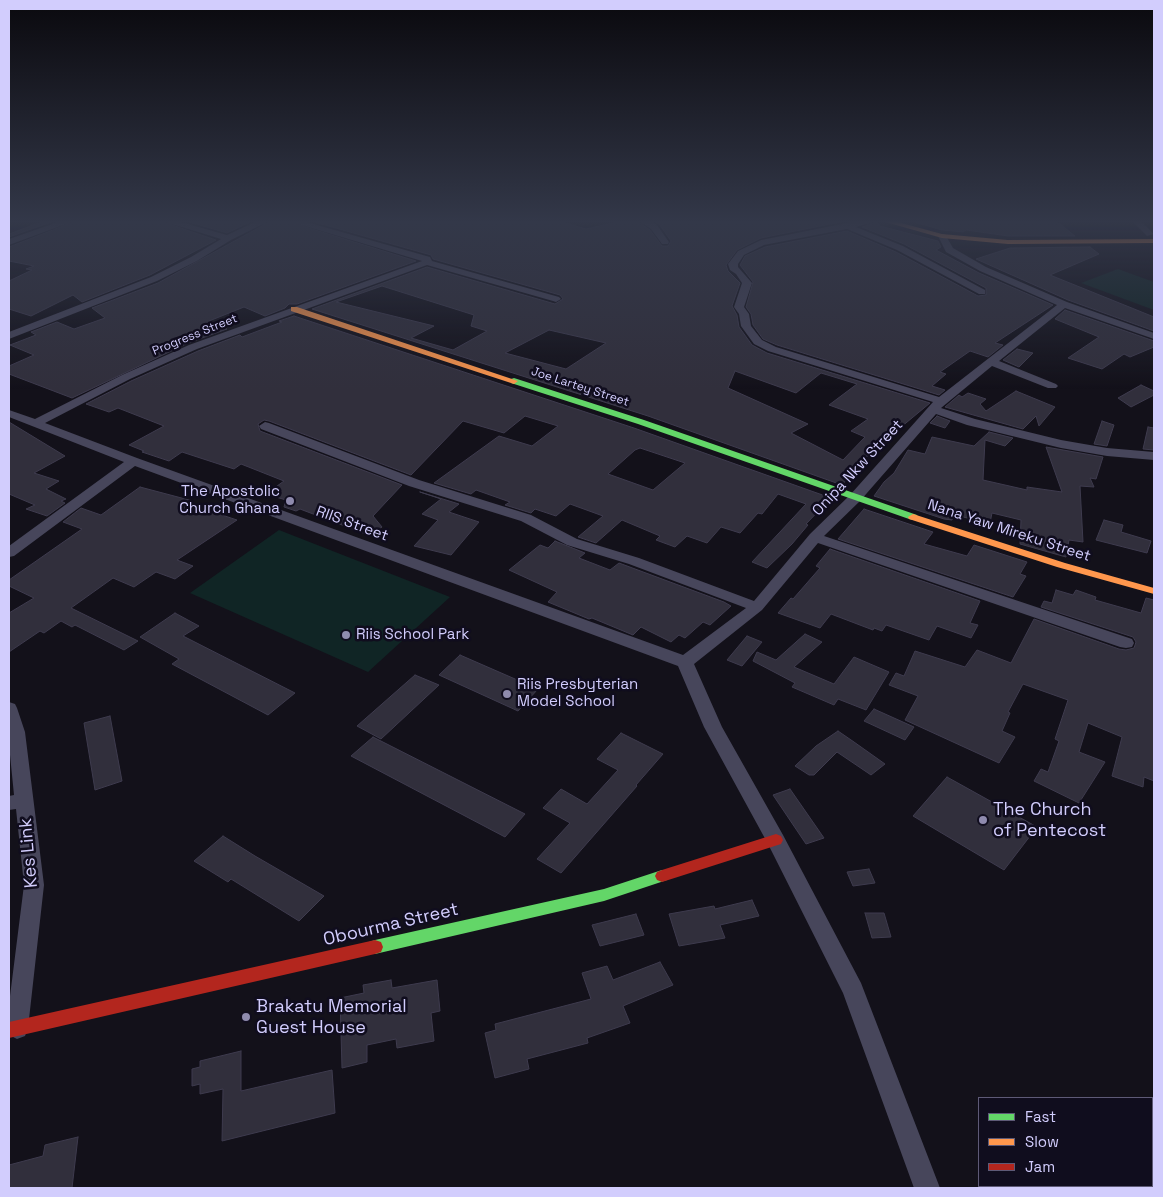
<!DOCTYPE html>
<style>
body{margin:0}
#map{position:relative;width:1163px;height:1197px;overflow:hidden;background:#13111a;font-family:"Space Grotesk",sans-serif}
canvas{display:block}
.frame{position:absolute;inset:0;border:10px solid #d2cdfd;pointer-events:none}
.legend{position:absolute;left:978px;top:1097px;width:175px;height:90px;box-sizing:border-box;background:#100d1e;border:1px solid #5e5a77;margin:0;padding:6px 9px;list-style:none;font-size:15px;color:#d2cdfd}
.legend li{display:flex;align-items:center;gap:10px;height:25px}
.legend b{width:25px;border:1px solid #5e5a77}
</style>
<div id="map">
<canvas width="1163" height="1197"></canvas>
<div class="frame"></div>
<ul class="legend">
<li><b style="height:6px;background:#63d668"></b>Fast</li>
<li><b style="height:6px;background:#ff974d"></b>Slow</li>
<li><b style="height:6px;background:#b3261e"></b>Jam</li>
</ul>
</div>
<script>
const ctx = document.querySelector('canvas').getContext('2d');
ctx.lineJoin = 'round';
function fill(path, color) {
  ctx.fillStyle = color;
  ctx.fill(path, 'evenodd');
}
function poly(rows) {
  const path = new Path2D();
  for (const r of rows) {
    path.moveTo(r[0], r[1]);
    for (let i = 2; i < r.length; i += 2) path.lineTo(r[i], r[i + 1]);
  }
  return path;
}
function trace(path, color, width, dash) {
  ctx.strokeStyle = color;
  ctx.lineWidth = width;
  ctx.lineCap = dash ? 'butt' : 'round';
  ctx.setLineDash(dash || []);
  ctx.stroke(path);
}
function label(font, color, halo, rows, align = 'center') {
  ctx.font = font + ' "Space Grotesk",sans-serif';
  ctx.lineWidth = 5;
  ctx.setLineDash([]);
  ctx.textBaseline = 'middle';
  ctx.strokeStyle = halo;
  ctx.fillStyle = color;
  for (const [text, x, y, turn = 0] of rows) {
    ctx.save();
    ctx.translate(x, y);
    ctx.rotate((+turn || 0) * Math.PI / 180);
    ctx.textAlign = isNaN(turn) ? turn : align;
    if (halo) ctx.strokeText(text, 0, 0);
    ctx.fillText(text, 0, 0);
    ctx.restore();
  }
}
fill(poly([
 [1118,269,1154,282,1154,310,1081,283],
 [279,530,450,597,368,672,190,593]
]), '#102525');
const building = poly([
 [44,221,54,221,9,237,9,234,44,221],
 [76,221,160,221,216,240,150,275,82,302,73,295,31,316,9,309,9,281,32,270,26,269,34,266,9,261,9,247,76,221],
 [186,221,252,221,227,233,186,221],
 [271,221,286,221,416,261,297,304,289,304,285,308,265,316,244,307,209,321,227,329,188,343,72,398,9,374,9,366,34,355,10,345,36,335,31,332,57,322,74,329,105,318,92,308,158,283,271,221],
 [311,221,559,221,586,229,622,221,637,221,650,230,662,246,668,246,671,241,659,224,655,221,845,221,761,238,737,250,726,265,728,271,740,283,732,306,737,315,739,327,752,345,767,353,930,403,871,452,842,485,648,416,312,309,427,267,555,304,563,299,560,295,433,259,431,255,311,221],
 [382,286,474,315,471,326,487,331,453,350,411,338,434,326,336,302,382,286],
 [549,330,606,343,566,369,505,353,549,330],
 [735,371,796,393,821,373,857,384,829,405,868,419,851,431,865,437,843,460,791,433,808,424,728,388,735,371],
 [911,221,1054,222,1060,224,1075,236,1008,236,966,230,963,232,942,230,911,221],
 [877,222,880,226,938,241,941,247,936,250,979,273,1053,305,995,343,1003,345,988,357,970,351,940,372,946,374,932,386,945,390,939,395,777,345,763,339,753,325,751,314,746,307,753,282,740,265,745,256,765,247,847,231,896,252,978,296,986,295,986,288,904,244,862,227,877,222],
 [1090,247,1099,254,1050,275,1154,317,1154,331,1068,300,976,259,1010,248,1090,247],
 [1065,310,1154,341,1154,347,1130,357,1124,354,1102,369,1068,358,1099,337,1055,319,1065,310],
 [294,316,634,428,831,498,806,524,808,525,792,544,767,568,752,562,806,504,778,494,762,514,758,513,740,533,721,527,707,543,687,536,675,547,656,540,660,536,622,520,596,543,578,537,603,516,570,504,556,516,535,509,531,513,505,505,510,502,476,490,471,494,434,483,499,436,532,446,558,426,525,416,504,433,463,421,411,475,269,421,264,420,258,424,260,431,402,485,373,516,382,527,371,536,300,509,296,511,284,507,286,500,266,494,284,481,241,464,234,469,182,452,169,461,142,452,144,451,129,445,164,426,118,408,109,412,86,404,131,381,198,351,240,335,242,337,282,322,279,321,294,316],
 [640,448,685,463,653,490,608,474,635,450,640,448],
 [1017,349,1033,353,1019,367,1003,360,1017,349],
 [1141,385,1154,391,1154,395,1131,407,1118,398,1141,385],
 [1016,391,1055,407,1039,426,1036,416,1023,429,945,407,959,395,962,397,968,393,986,399,980,404,986,411,1016,391],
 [937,416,950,421,945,428,930,423,937,416],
 [1102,421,1114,425,1107,446,1094,444,1102,421],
 [9,422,65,456,34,473,59,481,46,489,66,499,61,501,65,503,47,516,26,509,35,505,9,494,9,422],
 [1148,427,1154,428,1154,450,1143,449,1148,427],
 [989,432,1013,438,1005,446,985,440,983,480,1027,490,1027,487,1062,492,1046,447,1103,457,1096,479,1090,478,1094,487,1080,486,1083,542,1069,540,1066,557,1020,544,1021,520,992,513,990,523,954,515,952,520,944,519,874,496,884,482,894,473,908,450,925,454,932,437,974,446,989,432],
 [140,487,193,501,189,504,237,520,177,560,193,566,175,579,156,572,134,587,113,578,71,608,138,641,124,650,75,625,72,627,61,621,44,633,40,631,9,652,9,613,34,598,9,586,9,580,82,529,63,522,81,508,101,515,140,487],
 [420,492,459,504,449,512,479,522,451,555,414,546,438,520,422,514,441,499,420,492],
 [864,509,933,532,924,544,967,556,974,545,1027,562,1020,574,1026,576,1013,597,838,539,864,509],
 [1104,520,1123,525,1121,532,1151,541,1147,553,1096,540,1104,520],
 [555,541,585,553,579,558,610,570,619,563,724,602,731,606,710,625,703,622,685,638,679,635,671,642,641,627,633,635,592,618,589,619,548,602,557,592,509,570,540,545,548,548,555,541],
 [830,549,980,601,970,623,978,625,971,638,937,626,929,640,886,625,882,631,874,628,873,630,831,614,820,628,778,613,791,598,793,599,820,568,816,566,830,549],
 [1056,590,1073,595,1076,590,1096,597,1095,600,1141,613,1146,598,1154,600,1154,781,1144,777,1143,787,1112,776,1122,737,1088,723,1079,752,1105,762,1079,803,1034,781,1041,769,1048,772,1059,741,1055,739,1068,700,1023,684,1008,712,1010,713,1002,731,1015,737,999,763,905,720,918,696,889,685,896,673,904,676,915,651,965,667,977,650,1011,663,1034,619,1119,649,1126,650,1134,648,1136,642,1133,637,1041,607,1044,601,1052,603,1056,590],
 [175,613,199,626,183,636,295,693,268,715,172,664,179,659,140,637,175,613],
 [805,634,822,642,794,667,834,684,854,657,889,672,866,710,838,699,834,705,792,687,795,683,753,661,757,652,776,660,805,634],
 [747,636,762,642,742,666,727,660,747,636],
 [460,655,538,689,518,711,439,675,460,655],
 [415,675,439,685,381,739,357,726,415,675],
 [874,709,914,727,905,740,864,721,874,709],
 [110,716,122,781,95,790,84,723,110,716],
 [838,731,854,742,885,764,871,775,837,752,814,775,809,775,795,766,816,746,838,731],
 [621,733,663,754,636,785,637,786,561,873,537,859,570,823,543,808,561,789,587,804,618,770,597,759,621,733],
 [373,737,525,814,505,837,351,756,373,737],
 [947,777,1037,827,1004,870,913,816,947,777],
 [790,789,824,838,806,844,773,795,790,789],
 [223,836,255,856,324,896,299,921,231,879,228,882,194,861,223,836],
 [869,869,875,883,853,886,847,872,869,869],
 [752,900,759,916,720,925,725,938,679,946,669,914,714,906,715,909,752,900],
 [865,913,884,913,891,937,872,938,865,913],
 [636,914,644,935,600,946,592,925,636,914],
 [660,962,673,985,623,1006,630,1023,587,1038,588,1043,527,1059,529,1069,495,1078,485,1033,496,1030,495,1024,591,999,582,973,607,966,613,980,660,962],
 [391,980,392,988,437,980,440,1011,431,1013,434,1041,397,1048,396,1039,367,1045,367,1062,342,1068,340,998,364,993,363,985,391,980],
 [241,1051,241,1091,332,1070,335,1113,222,1141,223,1089,200,1094,200,1084,192,1086,192,1069,200,1067,200,1061,241,1051],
 [78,1137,72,1188,9,1188,9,1165,43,1156,45,1145,78,1137]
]);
fill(building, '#312f3c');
trace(building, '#3e3b4e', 1);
fill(poly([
 [61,221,74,221,9,245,9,239,61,221],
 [162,221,177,221,227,235,257,221,269,221,231,240,197,261,157,281,9,339,9,332,151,277,191,257,221,239,162,221],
 [288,221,303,221,430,257,432,261,559,297,561,299,556,302,553,301,427,265,197,349,130,379,45,423,137,458,683,655,746,608,629,564,567,545,521,521,409,486,261,429,259,426,265,422,269,423,419,480,531,515,577,539,639,558,754,601,810,534,850,495,933,402,768,351,754,344,741,326,739,314,734,307,742,283,736,274,730,270,728,264,738,251,761,240,857,221,876,221,856,227,903,246,985,290,985,294,979,294,897,250,847,229,764,245,744,255,738,264,738,267,752,283,744,307,749,314,751,326,762,340,776,347,939,397,1057,305,980,271,946,252,938,236,939,234,945,234,953,248,986,267,1067,302,1154,333,1154,339,1065,308,999,361,1056,384,1058,386,1056,388,1048,388,992,366,941,408,975,419,1061,440,1107,448,1154,452,1154,460,1107,456,1061,448,967,425,936,414,860,501,824,536,1132,639,1134,643,1132,647,1126,648,1120,647,818,543,762,610,694,664,722,727,783,835,861,983,940,1188,914,1188,843,993,768,844,704,727,678,666,135,466,14,556,9,557,9,546,124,462,9,417,9,410,35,419,122,375,189,345,422,261,288,221],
 [639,221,650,221,657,225,669,242,668,244,662,244,651,229,639,221],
 [1132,221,1141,221,1154,234,1147,236,1132,221],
 [9,702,15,704,17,708,25,732,44,885,28,1028,25,1036,17,1039,9,1035,9,1004,24,885,16,809,9,810,9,796,14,795,9,745,9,702]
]), '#47465b');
fill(poly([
 [514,378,644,420,917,515,918,517,913,520,909,519,638,424,511,383,511,379,514,378],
 [662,870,667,872,669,876,667,880,604,901,375,954,369,952,367,947,369,942,375,940,604,889,662,870]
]), '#63d668');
fill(poly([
 [882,221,894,221,942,234,1008,240,1154,239,1154,243,1008,244,942,238,882,221],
 [291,307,297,307,518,381,514,384,511,383,291,311,291,307],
 [913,514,1065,563,1154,588,1154,594,1057,567,909,519,908,517,913,514]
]), '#ff974d');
fill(poly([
 [776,834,781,836,783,840,781,844,662,882,657,880,655,876,657,872,662,870,776,834],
 [375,940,381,942,383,947,381,952,375,954,9,1038,9,1022,375,940]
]), '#b3261e');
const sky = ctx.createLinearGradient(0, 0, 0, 389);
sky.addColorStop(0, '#0a090e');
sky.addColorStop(0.57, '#333849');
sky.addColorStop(1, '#33384900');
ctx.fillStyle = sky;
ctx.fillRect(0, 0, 1163, 389);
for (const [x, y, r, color] of [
 [290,501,5,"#8f8bae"],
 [346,635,5,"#8f8bae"],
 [507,694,5,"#8f8bae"],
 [983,820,5,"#8f8bae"],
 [246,1017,5,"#8f8bae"]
]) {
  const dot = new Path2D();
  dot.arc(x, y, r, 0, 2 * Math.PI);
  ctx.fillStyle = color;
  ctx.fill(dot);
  trace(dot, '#100d1e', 2);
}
label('12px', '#d2cdfd', '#100d1e', [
 ["Progress Street",195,335,-22],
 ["Joe Lartey Street",580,387,18]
]);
label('15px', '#d2cdfd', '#100d1e', [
 ["Onipa Nkw Street",858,468,-47],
 ["RIIS Street",352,524,20],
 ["Nana Yaw Mireku Street",1009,531,18]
]);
label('15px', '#d2cdfd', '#100d1e', [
 ["The Apostolic",280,492,"right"],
 ["Church Ghana",280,509,"right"],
 ["Riis School Park",356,635],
 ["Riis Presbyterian",517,685],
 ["Model School",517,702]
], 'left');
label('18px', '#d2cdfd', '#100d1e', [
 ["The Church",993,810],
 ["of Pentecost",993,831],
 ["Brakatu Memorial",256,1007],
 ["Guest House",256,1028]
], 'left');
label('18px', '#d2cdfd', '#100d1e', [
 ["Kes Link",29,853,-95],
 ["Obourma Street",391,925,-13]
]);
</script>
